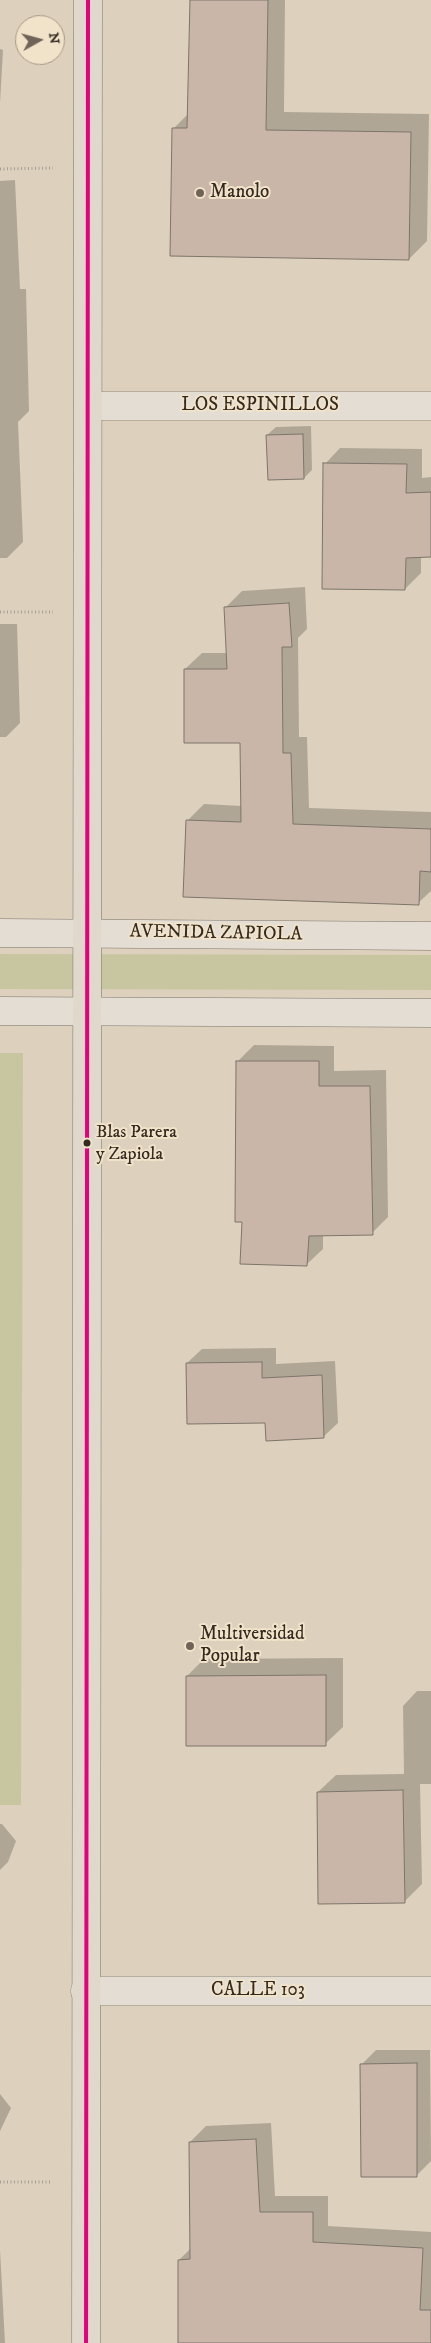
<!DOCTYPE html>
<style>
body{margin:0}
#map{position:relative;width:431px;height:2343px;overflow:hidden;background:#ddd0bc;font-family:"IM FELL DW Pica",serif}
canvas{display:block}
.north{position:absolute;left:15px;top:15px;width:50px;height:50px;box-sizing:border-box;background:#f1e3ca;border:1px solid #a59986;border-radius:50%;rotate:83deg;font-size:14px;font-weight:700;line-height:20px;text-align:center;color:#342a20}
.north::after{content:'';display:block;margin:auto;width:18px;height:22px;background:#6f6457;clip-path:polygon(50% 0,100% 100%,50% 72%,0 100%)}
</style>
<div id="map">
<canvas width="431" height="2343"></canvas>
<div class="north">N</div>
</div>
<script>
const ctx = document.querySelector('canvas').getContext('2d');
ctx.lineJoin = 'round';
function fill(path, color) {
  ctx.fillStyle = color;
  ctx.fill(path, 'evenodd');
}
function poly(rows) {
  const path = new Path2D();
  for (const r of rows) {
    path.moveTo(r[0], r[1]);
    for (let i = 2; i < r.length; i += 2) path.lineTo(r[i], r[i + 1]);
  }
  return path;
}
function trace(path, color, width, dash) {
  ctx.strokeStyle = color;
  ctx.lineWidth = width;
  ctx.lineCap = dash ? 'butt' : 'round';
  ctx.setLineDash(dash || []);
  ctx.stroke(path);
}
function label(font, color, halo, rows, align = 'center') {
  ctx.font = font + ' "IM FELL DW Pica",serif';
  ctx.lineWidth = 4;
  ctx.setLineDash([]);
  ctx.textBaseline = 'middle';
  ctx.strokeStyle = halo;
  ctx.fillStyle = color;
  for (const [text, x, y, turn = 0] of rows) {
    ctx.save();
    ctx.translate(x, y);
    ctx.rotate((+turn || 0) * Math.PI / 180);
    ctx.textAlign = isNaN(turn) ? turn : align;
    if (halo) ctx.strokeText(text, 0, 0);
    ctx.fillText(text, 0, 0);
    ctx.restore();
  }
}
fill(poly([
 [0,954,431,955,431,990,0,989],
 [0,1053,23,1053,21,1805,0,1805]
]), '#c8c6a0');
fill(poly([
 [191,0,285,0,284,112,429,114,427,241,409,259,173,129,188,114],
 [0,49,3,50,0,103],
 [15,180,20,289,26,289,29,411,18,422,23,542,7,558,0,558,0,181],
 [311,426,312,470,304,478,267,435,276,427],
 [340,448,422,449,422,478,431,477,431,556,421,556,421,573,405,589,325,464],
 [305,587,307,629,298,638,299,737,307,737,309,808,431,812,431,891,418,903,187,821,204,804,242,806,241,741,185,669,202,653,228,653,225,608,242,591],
 [0,624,17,624,20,723,6,737,0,737],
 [254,1045,334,1046,334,1071,386,1070,388,1217,372,1233,323,1234,323,1249,306,1265,243,1221,238,1061],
 [276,1348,276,1364,335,1361,338,1423,323,1437,187,1363,202,1349],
 [343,1658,343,1727,325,1744,187,1676,204,1659],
 [417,1691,431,1691,431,1784,420,1784,422,1884,404,1902,318,1792,336,1775,404,1774,403,1706],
 [0,1824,2,1824,16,1841,8,1862,0,1870],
 [376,2050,430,2050,431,2161,417,2175,361,2065],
 [0,2094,11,2108,0,2131],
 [271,2123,275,2196,328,2196,328,2226,431,2232,431,2343,179,2343,179,2260,191,2248,190,2142,206,2126],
 [0,2250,5,2343,0,2343]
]), '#0003');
const building = poly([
 [190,0,268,0,266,130,411,132,409,260,170,256,172,128,187,128,190,0],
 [303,434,304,479,268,480,266,435,303,434],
 [323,463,407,464,406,493,431,492,431,557,406,558,405,590,322,589,323,463],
 [289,603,292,647,282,647,283,753,291,753,293,824,431,829,431,872,420,871,419,905,183,897,186,820,241,822,240,743,184,743,184,669,227,669,224,607,289,603],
 [236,1061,319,1061,319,1086,370,1086,373,1235,309,1236,307,1266,240,1264,242,1222,235,1222,236,1061],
 [262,1362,262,1378,322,1375,324,1438,266,1441,265,1423,187,1424,186,1363,262,1362],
 [326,1675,326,1746,186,1746,186,1676,326,1675],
 [403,1790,405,1903,318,1904,317,1792,403,1790],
 [417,2063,417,2177,361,2177,360,2064,417,2063],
 [256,2139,260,2212,313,2212,313,2242,423,2248,420,2310,431,2310,431,2343,178,2343,178,2260,190,2259,189,2142,256,2139]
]);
fill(building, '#cab6a8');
trace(building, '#7c756a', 1);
const street = poly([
 [88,406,431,406],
 [85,1991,431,1991]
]);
const secondary = poly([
 [0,933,431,936],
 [0,1011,431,1013]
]);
const primary = poly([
 [86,2343,88,0]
]);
trace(street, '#948b80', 29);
trace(secondary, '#7c756a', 29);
trace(primary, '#7c756a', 29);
trace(poly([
 [0,169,53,168],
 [0,612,53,612],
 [0,2182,51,2182]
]), '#a5a097', 3, [1, 2.5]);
trace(street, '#e3ddd3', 28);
trace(secondary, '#e3ddd3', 28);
trace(primary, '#dfd8cb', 28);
trace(poly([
 [86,2343,88,0]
]), '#e5007d', 4);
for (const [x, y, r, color] of [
 [200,193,5,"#6f6457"],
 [87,1143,4.5,"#342a20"],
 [190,1646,5,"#6f6457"]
]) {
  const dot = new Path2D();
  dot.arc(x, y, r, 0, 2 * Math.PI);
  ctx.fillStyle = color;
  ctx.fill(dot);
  trace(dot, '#f1e3ca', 2);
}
label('18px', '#342a20', '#f1e3ca', [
 ["Blas Parera",96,1133],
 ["y Zapiola",96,1155]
], 'left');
label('19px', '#342a20', '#f1e3ca', [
 ["Manolo",210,193],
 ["Multiversidad",200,1635],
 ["Popular",200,1657]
], 'left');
label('19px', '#342a20', '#f1e3ca', [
 ["LOS ESPINILLOS",260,406],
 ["AVENIDA ZAPIOLA",216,934,1],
 ["CALLE 103",258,1991]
]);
</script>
